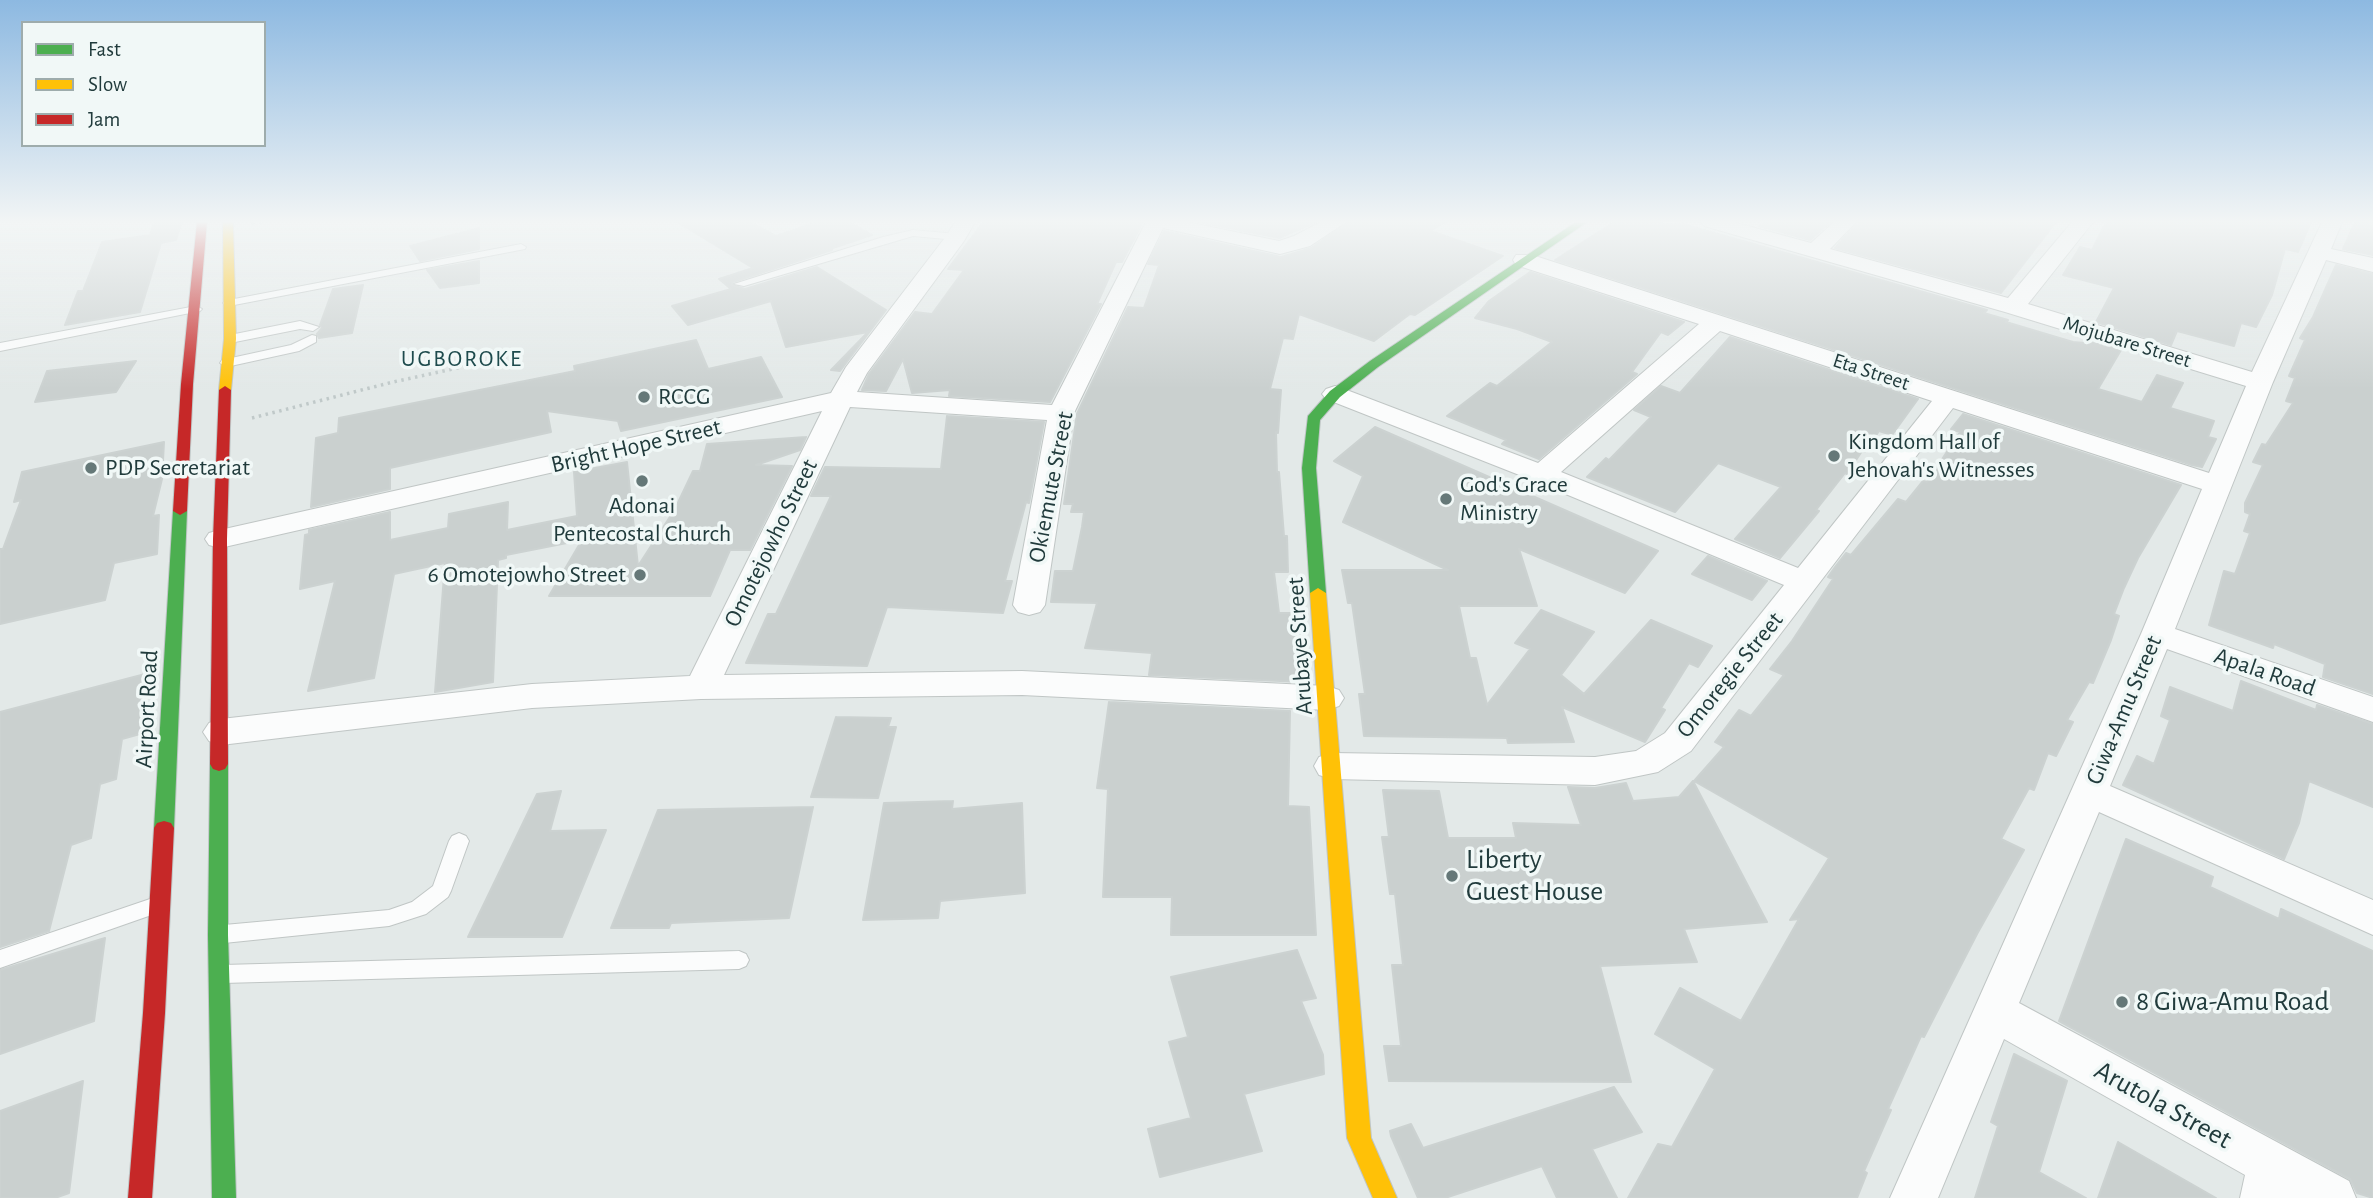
<!DOCTYPE html>
<style>
body{margin:0}
#map{position:relative;width:2373px;height:1198px;overflow:hidden;background:#e3e9e8;font-family:"Alegreya Sans",sans-serif}
canvas{display:block}
.legend{position:absolute;left:21px;top:21px;width:245px;height:126px;box-sizing:border-box;background:#f1f8f7;border:2px solid #9eacac;margin:0;padding:9px 12px;list-style:none;font-size:21px;color:#213b3c}
.legend li{display:flex;align-items:center;gap:14px;height:35px}
.legend b{width:35px;border:2px solid #9eacac}
</style>
<div id="map">
<canvas width="2373" height="1198"></canvas>
<ul class="legend">
<li><b style="height:9px;background:#4caf50"></b>Fast</li>
<li><b style="height:9px;background:#ffc107"></b>Slow</li>
<li><b style="height:9px;background:#c62828"></b>Jam</li>
</ul>
</div>
<script>
const ctx = document.querySelector('canvas').getContext('2d');
ctx.lineJoin = 'round';
function fill(path, color) {
  ctx.fillStyle = color;
  ctx.fill(path, 'evenodd');
}
function poly(rows) {
  const path = new Path2D();
  for (const r of rows) {
    path.moveTo(r[0], r[1]);
    for (let i = 2; i < r.length; i += 2) path.lineTo(r[i], r[i + 1]);
  }
  return path;
}
function trace(path, color, width, dash) {
  ctx.strokeStyle = color;
  ctx.lineWidth = width;
  ctx.lineCap = dash ? 'butt' : 'round';
  ctx.setLineDash(dash || []);
  ctx.stroke(path);
}
function label(font, color, halo, rows, align = 'center') {
  ctx.font = font + ' "Alegreya Sans",sans-serif';
  ctx.lineWidth = 7;
  ctx.setLineDash([]);
  ctx.textBaseline = 'middle';
  ctx.strokeStyle = halo;
  ctx.fillStyle = color;
  for (const [text, x, y, turn = 0] of rows) {
    ctx.save();
    ctx.translate(x, y);
    ctx.rotate((+turn || 0) * Math.PI / 180);
    ctx.textAlign = isNaN(turn) ? turn : align;
    if (halo) ctx.strokeText(text, 0, 0);
    ctx.fillText(text, 0, 0);
    ctx.restore();
  }
}
const building = poly([
 [154,222,182,222,176,240,161,243,140,312,65,325,78,291,83,291,102,242,150,235,154,222],
 [677,222,751,222,776,236,817,222,849,222,872,235,830,249,832,250,733,282,732,285,745,289,817,267,886,310,840,371,831,370,868,332,786,347,771,301,688,325,672,306,731,289,719,279,753,268,677,222],
 [983,222,1143,222,1122,262,1116,262,1097,304,1101,304,1050,402,949,396,950,390,912,393,903,359,886,391,862,390,869,374,915,312,932,314,964,270,948,269,983,222],
 [1198,222,1316,222,1279,238,1198,222],
 [1348,222,1445,222,1431,231,1503,256,1415,315,1410,314,1374,341,1299,314,1293,339,1283,338,1270,389,1281,390,1278,433,1276,432,1277,472,1279,472,1284,536,1287,536,1288,572,1274,572,1279,613,1293,613,1302,682,1149,675,1152,653,1085,648,1097,603,1051,602,1055,571,1073,571,1082,527,1084,512,1071,512,1073,504,1064,504,1077,414,1128,307,1144,308,1159,265,1148,264,1164,231,1281,257,1311,248,1348,222],
 [1614,222,1683,224,1987,310,1984,313,2008,320,2006,322,2073,342,2085,343,2087,340,2121,350,2098,389,2142,402,2157,375,2183,383,2170,408,2214,421,2208,437,2216,439,2202,467,2192,465,1555,260,1614,222],
 [1765,222,1831,222,1810,240,1759,226,1765,222],
 [1858,222,2056,222,2001,293,1835,248,1858,222],
 [2106,222,2311,222,2298,252,2285,249,2272,295,2256,327,2241,323,2234,346,2177,331,2171,345,2096,322,2114,288,2063,275,2080,247,2092,250,2106,222],
 [2355,222,2373,222,2373,255,2343,249,2355,222],
 [479,228,479,249,420,261,410,246,479,228],
 [479,261,479,283,440,288,427,270,479,261],
 [2336,265,2373,274,2373,694,2323,677,2325,664,2274,644,2273,648,2209,625,2224,571,2235,574,2250,533,2244,531,2250,514,2245,512,2245,503,2263,465,2253,462,2262,444,2266,445,2293,403,2286,401,2295,378,2289,376,2305,340,2300,338,2313,317,2336,265],
 [1530,272,1684,322,1668,335,1661,332,1632,372,1637,374,1539,459,1502,444,1506,440,1447,416,1490,383,1497,386,1552,342,1517,329,1475,318,1489,301,1530,272],
 [363,285,352,333,319,338,317,334,322,328,320,325,333,289,363,285],
 [1730,337,1918,399,1892,435,1879,431,1865,452,1862,451,1847,474,1845,473,1816,510,1819,511,1780,558,1735,539,1781,487,1718,463,1675,512,1587,477,1606,458,1609,460,1651,417,1634,410,1661,386,1680,393,1730,337],
 [696,340,708,369,761,357,782,397,621,431,618,421,547,411,551,432,390,468,390,489,311,507,316,438,338,433,339,418,575,371,574,366,696,340],
 [136,361,116,392,35,402,47,371,136,361],
 [1963,414,2181,485,2138,558,2124,588,2114,614,2119,616,2111,640,2093,683,2089,682,2067,720,2073,722,2056,756,2048,753,2034,790,2029,788,2001,839,2024,850,1977,934,1924,1037,1921,1036,1888,1109,1891,1110,1864,1171,1867,1173,1857,1198,1628,1198,1658,1144,1672,1147,1715,1069,1655,1034,1680,988,1741,1021,1799,919,1790,920,1829,858,1694,781,1724,747,1715,742,1739,710,1751,716,1784,675,1770,669,1792,641,1833,579,1828,577,1835,567,1846,553,1851,555,1898,499,1906,502,1923,481,1927,482,1960,432,1951,429,1963,414],
 [947,416,1044,422,1029,503,1026,502,1005,581,1012,581,1003,613,887,607,867,666,746,663,768,614,776,614,831,496,811,496,825,467,941,469,947,416],
 [1375,427,1658,551,1625,593,1519,549,1537,606,1459,606,1470,658,1476,658,1487,705,1530,649,1515,643,1541,610,1594,632,1561,675,1584,694,1651,620,1712,646,1698,667,1689,663,1661,708,1665,710,1645,742,1562,707,1574,742,1508,743,1507,738,1364,736,1359,694,1365,694,1352,603,1348,603,1342,570,1448,570,1343,522,1363,476,1334,461,1375,427],
 [806,437,800,450,756,465,792,466,750,550,730,550,710,596,549,596,582,540,506,555,506,558,498,560,493,682,435,692,445,563,394,574,374,678,308,691,335,581,300,589,305,535,309,534,309,530,390,512,390,540,448,528,449,514,508,502,507,530,577,516,574,472,627,462,638,566,675,509,693,471,700,471,707,444,806,437],
 [164,442,162,479,153,516,159,515,157,554,114,563,105,600,0,624,0,549,3,549,21,500,14,502,22,472,164,442],
 [1708,556,1767,581,1752,600,1692,574,1708,556],
 [149,673,140,734,122,739,116,779,100,784,91,838,71,845,49,931,0,947,0,712,149,673],
 [2241,681,2316,710,2317,705,2373,724,2373,807,2309,781,2299,823,2284,859,2123,785,2137,756,2154,764,2170,720,2161,716,2170,687,2233,711,2241,681],
 [1109,702,1290,711,1288,806,1309,807,1316,935,1171,935,1172,897,1103,897,1108,789,1097,788,1109,702],
 [836,717,891,718,888,727,896,727,878,798,811,797,836,717],
 [1693,781,1767,922,1684,929,1697,962,1600,966,1631,1082,1389,1081,1384,1046,1401,1046,1392,965,1403,965,1395,894,1390,894,1382,837,1389,837,1383,790,1439,791,1448,838,1516,838,1513,823,1581,825,1568,787,1595,788,1626,783,1633,801,1679,797,1693,781],
 [561,791,550,831,606,830,562,937,468,937,537,794,561,791],
 [953,801,952,809,1022,803,1025,893,940,901,938,918,863,920,884,803,953,801],
 [813,807,789,918,671,923,669,928,611,928,658,810,813,807],
 [2126,839,2213,877,2210,887,2279,919,2281,909,2373,951,2373,1198,2357,1193,2350,1179,2059,1021,2126,839],
 [105,938,94,1021,0,1054,0,970,105,938],
 [1297,950,1316,998,1301,1001,1323,1055,1324,1074,1244,1094,1262,1151,1160,1177,1148,1129,1191,1118,1169,1042,1188,1037,1171,977,1297,950],
 [2014,1054,2067,1081,2039,1172,2086,1198,1975,1198,1998,1126,1991,1122,2014,1054],
 [83,1081,69,1193,55,1198,0,1198,0,1111,83,1081],
 [1614,1087,1642,1132,1592,1149,1617,1198,1557,1198,1542,1166,1445,1198,1418,1198,1391,1136,1390,1131,1411,1124,1423,1148,1614,1087],
 [2118,1142,2216,1198,2098,1198,2118,1142]
]);
fill(building, '#cad0cf');
trace(building, '#ccd2d1', 2);
const lane = poly([
 [913,230,957,234,962,237,957,240,913,236,744,286,734,284,883,237,913,230],
 [521,244,526,247,525,249,229,306,223,303,229,300,521,244],
 [196,306,202,309,200,311,0,351,0,343,196,306],
 [300,321,319,327,313,331,300,329,230,343,224,339,230,335,300,321],
 [312,335,316,336,316,342,299,351,226,367,220,363,222,360,291,345,312,335],
 [459,833,466,836,469,841,451,891,448,897,426,914,389,926,224,943,217,940,214,934,217,928,224,925,389,910,412,902,433,886,449,841,452,836,459,833],
 [153,898,160,900,163,906,160,912,0,968,0,950,153,898],
 [739,951,746,954,749,960,746,966,739,969,223,983,216,980,212,974,216,968,223,965,739,951]
]);
const street = poly([
 [955,222,975,222,964,241,867,373,857,392,1052,405,1146,222,1187,222,1279,241,1294,236,1321,222,1346,222,1310,246,1280,254,1163,228,1074,413,1045,605,1040,612,1029,615,1018,612,1013,605,1047,420,850,407,724,675,1022,671,1327,686,1339,690,1344,698,1339,706,1327,710,1022,695,701,699,532,708,221,745,209,741,203,732,209,723,221,719,532,684,690,676,822,411,220,548,209,545,205,539,209,533,220,530,831,393,846,367,947,235,955,222],
 [1701,222,1733,222,1811,243,1834,222,1856,222,1830,249,2008,298,2072,222,2093,222,2028,304,2252,372,2322,222,2342,222,2331,249,2373,258,2373,272,2326,260,2273,382,2175,629,2373,697,2373,722,2167,649,2110,786,2373,900,2373,935,2099,812,2019,1003,2349,1181,2356,1198,2240,1198,2245,1175,2004,1039,1938,1198,1890,1198,2141,634,2202,489,1953,408,1691,751,1658,772,1595,785,1332,779,1319,775,1314,766,1319,757,1332,753,1595,757,1636,751,1665,733,1784,585,1532,480,1326,399,1322,394,1326,389,1335,386,1344,389,1538,463,1699,324,1516,265,1513,260,1516,255,1532,255,2209,473,2246,386,2005,312,1704,226,1701,222],
 [1720,331,1932,401,1798,568,1561,472,1720,331]
]);
const fast = poly([
 [1576,222,1587,222,1378,367,1340,397,1320,420,1316,468,1326,593,1318,598,1312,597,1310,593,1302,468,1308,416,1330,391,1370,361,1576,222],
 [180,507,187,511,174,828,171,833,164,835,157,833,154,828,173,511,180,507],
 [219,757,225,759,228,764,228,935,236,1198,212,1198,208,935,210,764,213,759,219,757]
]);
const slow = poly([
 [223,222,233,222,236,339,231,390,225,394,219,390,224,339,223,222],
 [1318,588,1326,593,1371,1138,1397,1198,1373,1198,1347,1138,1310,593,1318,588]
]);
const jam = poly([
 [197,222,207,222,193,384,187,511,180,515,173,511,181,384,197,222],
 [225,386,231,390,227,539,228,764,225,769,219,771,213,769,210,764,213,539,219,390,225,386],
 [164,821,171,823,174,828,165,1013,152,1198,128,1198,143,1013,154,828,157,823,164,821]
]);
trace(lane, '#c0c6c5', 2);
trace(street, '#c0c6c5', 2);
trace(fast, '#bfc6c6', 2);
trace(slow, '#bfc6c6', 2);
trace(jam, '#bfc6c6', 2);
trace(poly([
 [252,224,263,222],
 [252,418,393,382,508,357]
]), '#c0c9c9', 3.5, [2.5, 4.5]);
fill(lane, '#fbfcfc');
fill(street, '#fbfcfc');
fill(fast, '#4caf50');
fill(slow, '#ffc107');
fill(jam, '#c62828');
const sky = ctx.createLinearGradient(0, 0, 0, 389);
sky.addColorStop(0, '#8db9e1');
sky.addColorStop(0.57, '#f2f5f5');
sky.addColorStop(1, '#f2f5f500');
ctx.fillStyle = sky;
ctx.fillRect(0, 0, 2373, 389);
for (const [x, y, r, color] of [
 [644,397,7,"#657878"],
 [1834,456,7,"#657878"],
 [91,468,7,"#657878"],
 [642,481,7,"#657878"],
 [1446,499,7,"#657878"],
 [640,575,7,"#657878"],
 [1452,876,7,"#657878"],
 [2122,1002,7,"#657878"]
]) {
  const dot = new Path2D();
  dot.arc(x, y, r, 0, 2 * Math.PI);
  ctx.fillStyle = color;
  ctx.fill(dot);
  trace(dot, '#f1f8f7', 2.5);
}
label('21px', '#213b3c', '#f1f8f7', [
 ["Mojubare Street",2127,342,17],
 ["Eta Street",1871,372,18]
]);
ctx.letterSpacing = '2px';
label('23px', '#1e4b4d', '#f1f8f7', [
 ["UGBOROKE",462,359]
]);
ctx.letterSpacing = '0px';
label('24px', '#213b3c', '#f1f8f7', [
 ["RCCG",658,397],
 ["Kingdom Hall of",1848,442],
 ["Jehovah's Witnesses",1848,470],
 ["PDP Secretariat",105,468],
 ["God's Grace",1460,485],
 ["Ministry",1460,513],
 ["Adonai",642,506,"center"],
 ["Pentecostal Church",642,534,"center"],
 ["6 Omotejowho Street",626,575,"right"]
], 'left');
label('24px', '#213b3c', '#f1f8f7', [
 ["Bright Hope Street",636,446,-13],
 ["Okiemute Street",1051,487,-79],
 ["Omotejowho Street",771,543,-64],
 ["Arubaye Street",1300,646,-94],
 ["Apala Road",2265,672,19],
 ["Omoregie Street",1730,675,-51],
 ["Airport Road",147,709,-87],
 ["Giwa-Amu Street",2124,710,-67]
]);
label('28px', '#213b3c', '#f1f8f7', [
 ["Liberty",1466,860],
 ["Guest House",1466,892],
 ["8 Giwa-Amu Road",2136,1002]
], 'left');
label('28px', '#213b3c', '#f1f8f7', [
 ["Arutola Street",2163,1105,29]
]);
</script>
